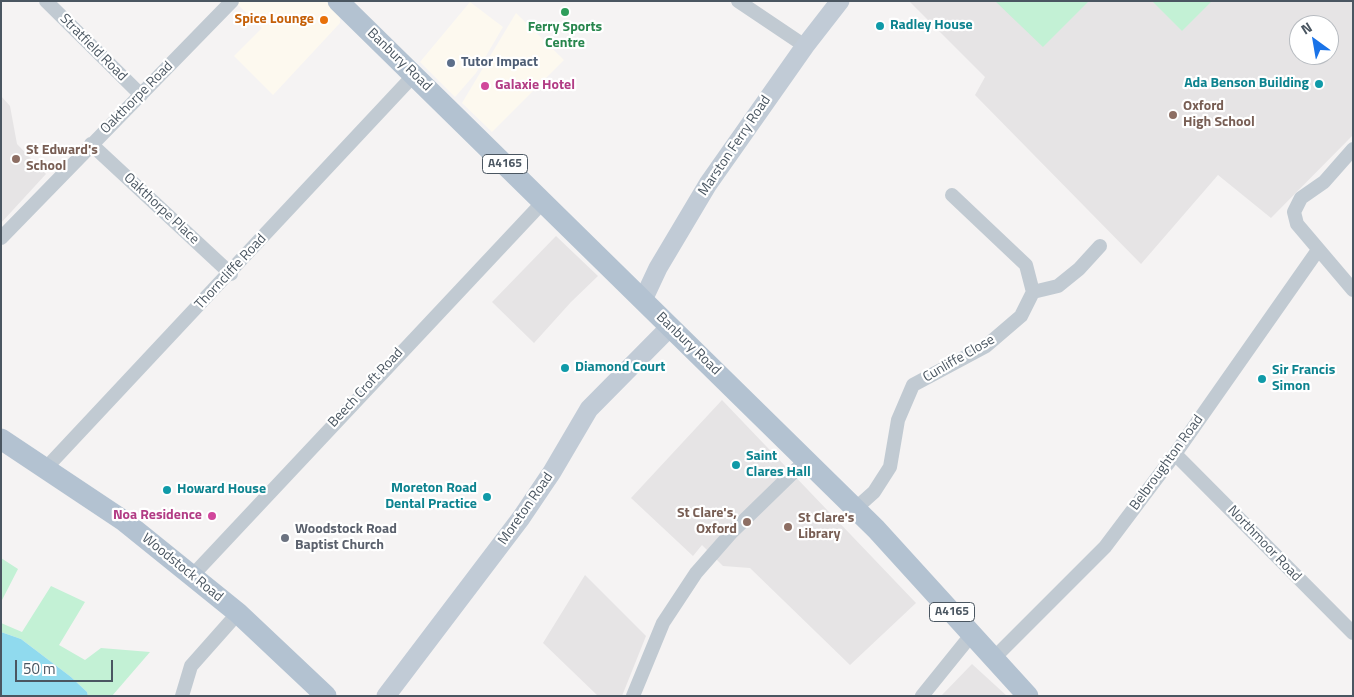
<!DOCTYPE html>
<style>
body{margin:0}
#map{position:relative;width:1354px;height:697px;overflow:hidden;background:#f5f3f3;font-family:"Titillium Web",sans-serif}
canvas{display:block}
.frame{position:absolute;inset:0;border:2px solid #4a5661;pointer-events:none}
.north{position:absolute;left:1289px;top:15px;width:50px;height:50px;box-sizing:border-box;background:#fff;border:1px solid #b7bbc0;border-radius:50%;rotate:328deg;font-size:14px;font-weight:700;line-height:20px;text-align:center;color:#4a5661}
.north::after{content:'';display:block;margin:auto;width:18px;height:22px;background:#1a73e8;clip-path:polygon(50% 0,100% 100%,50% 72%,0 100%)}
.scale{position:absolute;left:15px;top:660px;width:98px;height:22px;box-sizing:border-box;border:2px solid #4a5661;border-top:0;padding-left:6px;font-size:15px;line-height:18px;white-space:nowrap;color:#4a5661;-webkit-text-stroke:4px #fff;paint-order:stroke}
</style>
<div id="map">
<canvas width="1354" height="697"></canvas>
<div class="frame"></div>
<div class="north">N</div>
<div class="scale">50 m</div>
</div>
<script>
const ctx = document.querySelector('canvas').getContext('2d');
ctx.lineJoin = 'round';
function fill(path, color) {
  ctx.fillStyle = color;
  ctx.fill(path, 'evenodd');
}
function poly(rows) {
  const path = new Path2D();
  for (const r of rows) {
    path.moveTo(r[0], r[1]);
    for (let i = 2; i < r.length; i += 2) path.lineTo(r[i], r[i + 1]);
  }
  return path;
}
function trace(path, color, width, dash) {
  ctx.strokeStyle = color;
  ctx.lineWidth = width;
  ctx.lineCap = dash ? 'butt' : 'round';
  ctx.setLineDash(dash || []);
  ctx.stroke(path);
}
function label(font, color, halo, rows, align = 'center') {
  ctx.font = font + ' "Titillium Web",sans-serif';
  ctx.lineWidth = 4.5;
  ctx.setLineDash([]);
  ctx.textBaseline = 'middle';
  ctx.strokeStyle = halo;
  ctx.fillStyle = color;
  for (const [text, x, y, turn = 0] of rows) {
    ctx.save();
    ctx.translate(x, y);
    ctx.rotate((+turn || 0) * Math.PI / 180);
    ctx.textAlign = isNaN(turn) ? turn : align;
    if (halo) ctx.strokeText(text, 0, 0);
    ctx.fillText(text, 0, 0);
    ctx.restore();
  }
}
fill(poly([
 [234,1,339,1,340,23,273,95,234,56,262,28],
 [470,2,503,27,476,73,455,97,420,62],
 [516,13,564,60,492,132,462,103]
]), '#fdf9ef');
fill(poly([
 [909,1,1353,1,1353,135,1271,218,1218,175,1141,264,975,95,985,77],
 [1299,25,1329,25,1329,55,1299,55],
 [1,96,10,106,17,144,46,174,1,223],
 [556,236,598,276,571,302,534,343,492,302],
 [722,400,916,603,850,665,750,568,723,566,702,545,693,556,631,498],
 [585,575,646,636,622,696,598,696,543,643],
 [972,664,1007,696,941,696]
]), '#e6e4e5');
fill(poly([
 [995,1,1089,1,1043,47],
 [1152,1,1212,1,1182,31],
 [1,558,18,569,1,602],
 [51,586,85,602,59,645,85,660,101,648,150,652,112,696,88,696,87,692,71,677,21,639,1,632,1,623,22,632]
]), '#c3f1d5');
fill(poly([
 [1,632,21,639,71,677,87,692,88,696,1,696]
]), '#90daee');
trace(poly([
 [46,1,141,95],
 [738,1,805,46],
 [91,144,231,274],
 [1353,149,1324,182,1301,198,1294,212,1297,224,1353,290],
 [952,195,1026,265,1033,292],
 [1,238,232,1],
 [1175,454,1353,633],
 [46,468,414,75],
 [855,509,874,492,890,467,898,420,913,385,986,346,1021,316,1033,292,1058,286,1079,269,1100,246],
 [191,577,543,202],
 [994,658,1105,547,1175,454,1318,250],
 [182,696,191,666,238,613],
 [633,696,663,623,696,573,732,532,806,460],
 [922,696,972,634]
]), '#c1cad2', 14);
trace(poly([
 [643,300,658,268,708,184,805,46,840,1],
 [386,696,521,518,552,472,589,409,670,327]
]), '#c1cbd6', 19);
trace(poly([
 [338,1,876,529,1028,696],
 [1,439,124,521,238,613,326,696]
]), '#b3c2d1', 21);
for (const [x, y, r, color] of [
 [565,12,5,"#2e9e5b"],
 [324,20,5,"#e8710a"],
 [880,26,5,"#0f9aa8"],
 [451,63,5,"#5c6f8a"],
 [1319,84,5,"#0f9aa8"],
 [485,86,5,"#d1479c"],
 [1173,115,5,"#8d6e63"],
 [16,159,5,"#8d6e63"],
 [565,368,5,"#0f9aa8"],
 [1262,379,5,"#0f9aa8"],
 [736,465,5,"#0f9aa8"],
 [167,490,5,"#0f9aa8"],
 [487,497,5,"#0f9aa8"],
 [212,516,5,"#d1479c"],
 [747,522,5,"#8d6e63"],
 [788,527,5,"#8d6e63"],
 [285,538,5,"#6b7280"]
]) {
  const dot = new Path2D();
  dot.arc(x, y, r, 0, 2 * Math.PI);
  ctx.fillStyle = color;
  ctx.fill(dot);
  trace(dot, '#fff', 2);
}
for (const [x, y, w] of [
 [505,164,45],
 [952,612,45]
]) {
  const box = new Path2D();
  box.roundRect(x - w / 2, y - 9.5, w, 19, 4);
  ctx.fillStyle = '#fff';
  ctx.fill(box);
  trace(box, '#4a5661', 1);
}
label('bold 12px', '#4a5661', null, [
 ["A4165",505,164],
 ["A4165",952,612]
]);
label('bold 14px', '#c56008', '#fff', [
 ["Spice Lounge",314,20]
], 'right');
label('bold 14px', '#0d838f', '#fff', [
 ["Radley House",890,26],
 ["Ada Benson Building",1309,84,"right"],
 ["Diamond Court",575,368],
 ["Sir Francis",1272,371],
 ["Simon",1272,387],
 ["Saint",746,457],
 ["Clares Hall",746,473],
 ["Moreton Road",477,489,"right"],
 ["Dental Practice",477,505,"right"],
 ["Howard House",177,490]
], 'left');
label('bold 14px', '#27864d', '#fff', [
 ["Ferry Sports",565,28],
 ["Centre",565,44]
]);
label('14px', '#4a5661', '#fff', [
 ["Stratfield Road",93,48,45],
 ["Banbury Road",399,60,44],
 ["Oakthorpe Road",137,98,-45],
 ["Marston Ferry Road",735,146,-56],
 ["Oakthorpe Place",161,209,43],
 ["Thorncliffe Road",231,272,-47],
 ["Banbury Road",688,344,44],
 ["Cunliffe Close",959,359,-30],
 ["Beech Croft Road",366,388,-47],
 ["Belbroughton Road",1167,463,-54],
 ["Moreton Road",526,509,-55],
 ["Northmoor Road",1264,544,46],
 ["Woodstock Road",182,568,39]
]);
label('bold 14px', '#4e5e75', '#fff', [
 ["Tutor Impact",461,63]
], 'left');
label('bold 14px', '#b23c85', '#fff', [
 ["Galaxie Hotel",495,86],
 ["Noa Residence",202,516,"right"]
], 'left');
label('bold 14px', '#785e54', '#fff', [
 ["Oxford",1183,107],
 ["High School",1183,123],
 ["St Edward's",26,151],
 ["School",26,167],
 ["St Clare's,",737,514,"right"],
 ["Oxford",737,530,"right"],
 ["St Clare's",798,519],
 ["Library",798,535]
], 'left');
label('bold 14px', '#5b616d', '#fff', [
 ["Woodstock Road",295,530],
 ["Baptist Church",295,546]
], 'left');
</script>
